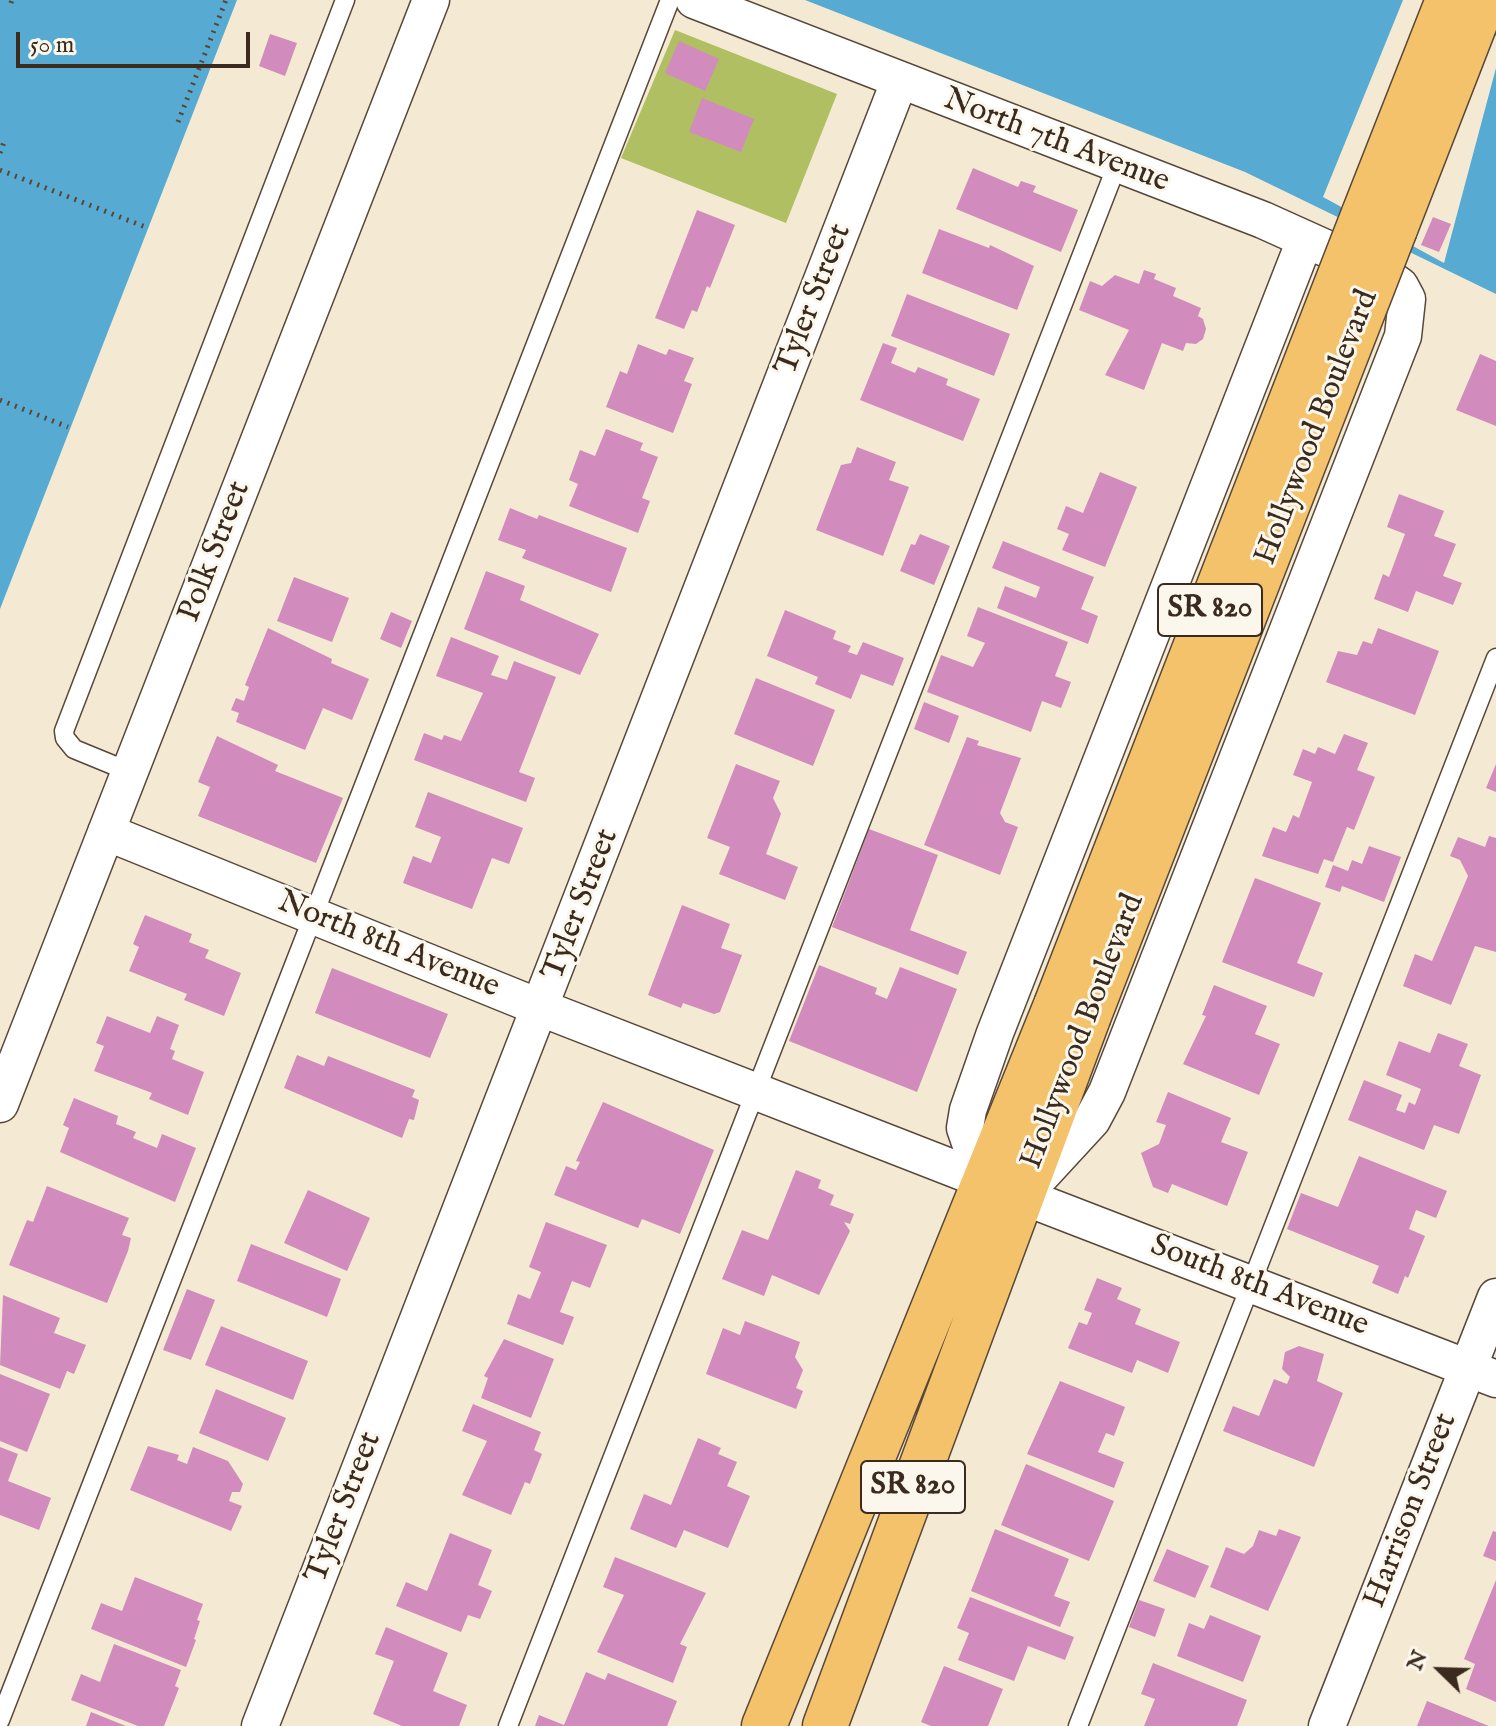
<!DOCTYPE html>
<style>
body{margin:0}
#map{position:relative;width:1496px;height:1726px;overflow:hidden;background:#f4ead3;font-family:"IM FELL English",serif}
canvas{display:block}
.north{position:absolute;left:1400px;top:1630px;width:80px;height:80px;-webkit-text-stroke:6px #fbf7ec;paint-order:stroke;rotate:293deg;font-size:22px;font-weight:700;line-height:32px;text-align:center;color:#3b2a1e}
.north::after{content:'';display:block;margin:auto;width:28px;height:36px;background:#3b2a1e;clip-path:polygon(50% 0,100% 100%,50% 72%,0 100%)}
.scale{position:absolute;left:16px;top:32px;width:234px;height:36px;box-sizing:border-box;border:4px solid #3b2a1e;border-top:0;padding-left:10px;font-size:24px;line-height:28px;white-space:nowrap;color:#3b2a1e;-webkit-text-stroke:6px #fbf7ec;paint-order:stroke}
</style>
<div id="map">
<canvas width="1496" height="1726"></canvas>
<div class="north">N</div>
<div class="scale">50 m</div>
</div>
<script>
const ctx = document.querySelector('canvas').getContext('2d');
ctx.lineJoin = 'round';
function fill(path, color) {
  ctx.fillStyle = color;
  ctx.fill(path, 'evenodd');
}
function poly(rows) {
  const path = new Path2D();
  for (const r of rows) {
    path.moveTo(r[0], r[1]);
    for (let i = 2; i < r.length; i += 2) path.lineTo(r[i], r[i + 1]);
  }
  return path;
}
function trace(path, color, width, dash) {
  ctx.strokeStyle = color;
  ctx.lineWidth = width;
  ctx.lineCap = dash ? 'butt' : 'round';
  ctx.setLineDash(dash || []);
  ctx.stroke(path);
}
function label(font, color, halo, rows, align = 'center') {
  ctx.font = font + ' "IM FELL English",serif';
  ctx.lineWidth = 6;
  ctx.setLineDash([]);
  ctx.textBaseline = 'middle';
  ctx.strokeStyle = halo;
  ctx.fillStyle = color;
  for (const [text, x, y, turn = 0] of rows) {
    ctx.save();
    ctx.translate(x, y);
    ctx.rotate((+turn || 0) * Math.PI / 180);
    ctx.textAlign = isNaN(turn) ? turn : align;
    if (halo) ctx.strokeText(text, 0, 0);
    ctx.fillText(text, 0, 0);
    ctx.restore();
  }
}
fill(poly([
 [675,30,837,94,786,223,621,158]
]), '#afbf61');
fill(poly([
 [0,0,237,0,0,609],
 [805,0,1450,0,1496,24,1496,294,1245,172]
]), '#57aad2');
fill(poly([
 [1403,0,1423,0,1496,36,1496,68,1444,263,1323,197]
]), '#f4ead3');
fill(poly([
 [270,34,297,43,285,76,259,66],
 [679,41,719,59,705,91,665,73],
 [702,98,754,119,741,152,689,132],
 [973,168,1018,187,1021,181,1036,186,1033,192,1078,210,1061,252,956,209],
 [697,210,735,225,710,288,707,286,697,312,692,310,684,329,655,318],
 [1433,217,1451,224,1439,252,1421,245],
 [939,229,989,248,990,245,1034,266,1017,310,922,273],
 [1144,270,1156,274,1154,279,1176,288,1173,296,1201,308,1198,316,1203,319,1206,329,1203,339,1196,344,1186,343,1183,351,1162,343,1144,390,1105,375,1129,330,1079,310,1090,281,1102,286,1115,275,1139,284],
 [907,294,1010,334,994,376,891,336],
 [883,343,897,348,891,363,915,373,918,367,948,379,946,385,980,399,963,441,860,400],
 [638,344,666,355,669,349,694,358,684,381,692,384,673,433,606,407,620,371,627,374],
 [1480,354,1496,361,1496,426,1456,410],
 [606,429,643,443,640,450,658,457,642,498,650,501,638,533,569,506,578,484,569,480,580,450,595,456],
 [857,447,896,462,889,480,909,487,883,556,816,530,841,465,851,463],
 [1100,472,1137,487,1105,567,1062,550,1069,534,1057,529,1066,506,1083,513],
 [1399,494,1444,511,1434,536,1456,544,1443,576,1462,583,1453,605,1416,591,1408,612,1374,599,1383,574,1389,577,1405,534,1387,527],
 [510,508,537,519,539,515,627,548,611,592,522,558,526,550,498,540],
 [920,534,950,546,934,585,900,571,911,544,915,545],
 [1003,541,1094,577,1081,609,1098,616,1088,644,997,608,1005,586,1036,598,1040,587,992,568],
 [486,571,525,586,520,600,599,634,580,675,464,629],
 [294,577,349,598,332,642,277,621],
 [978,607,1068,642,1055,676,1071,682,1061,708,1042,701,1031,732,927,692,941,655,973,667,985,643,967,636],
 [785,610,836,631,833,639,851,646,848,652,857,655,863,642,904,658,893,686,861,674,851,699,815,684,818,677,767,656],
 [391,612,412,621,401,648,380,639],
 [268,628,332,659,331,663,369,679,352,720,323,708,305,750,236,722,239,713,231,710,236,698,244,701,249,687,245,685],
 [1378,628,1439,651,1415,715,1326,682,1338,651,1357,655,1363,641,1372,644],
 [451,637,499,656,491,675,507,680,514,661,556,677,519,772,535,778,526,802,414,760,424,733,442,740,444,735,461,741,483,693,436,676],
 [756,678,835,710,813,766,734,734],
 [924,702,959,716,949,743,914,729],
 [1344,734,1368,743,1357,770,1375,777,1354,830,1347,827,1333,862,1324,859,1318,874,1262,856,1273,827,1286,832,1293,815,1299,818,1312,782,1293,775,1303,749,1315,754,1318,747,1335,754],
 [217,736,278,765,275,771,343,798,316,863,198,816,210,787,198,782],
 [967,737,979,741,977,745,1021,758,1000,813,1005,822,1018,827,1000,875,924,845],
 [736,764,780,781,773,798,781,814,766,854,798,867,785,900,719,874,730,847,707,838],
 [1496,764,1496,792,1486,788],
 [428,792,523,828,509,864,492,858,472,909,403,883,413,856,431,863,441,837,415,827],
 [869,829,938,855,910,930,967,952,958,975,832,927],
 [1489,836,1496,838,1496,952,1475,946,1451,1005,1403,986,1415,954,1432,961,1468,876,1460,860,1450,856,1458,837,1485,847],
 [1369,846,1401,857,1384,902,1342,886,1340,892,1325,887,1333,865,1348,871,1352,860,1362,864],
 [1255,878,1321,903,1297,963,1323,973,1314,997,1222,962],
 [682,905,730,924,721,948,742,955,720,1012,714,1014,683,1003,681,1008,648,995],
 [145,915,192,934,189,942,209,950,205,958,241,973,224,1016,184,1000,187,994,129,971,139,947,133,944],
 [819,965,877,988,875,994,887,999,900,967,957,989,917,1092,789,1041],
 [332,968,448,1014,430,1058,315,1013],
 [1214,985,1267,1006,1255,1034,1280,1044,1259,1095,1183,1064,1206,1016,1202,1015],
 [107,1016,150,1033,157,1016,179,1025,170,1049,175,1051,172,1059,204,1072,188,1115,149,1099,152,1093,94,1071,104,1046,96,1043],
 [1438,1033,1468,1044,1459,1066,1481,1075,1459,1134,1434,1125,1424,1150,1348,1120,1364,1080,1402,1095,1396,1110,1405,1113,1409,1102,1415,1105,1421,1089,1386,1075,1399,1041,1430,1053],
 [297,1055,324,1066,328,1056,415,1090,412,1097,419,1100,414,1120,409,1119,402,1138,284,1088],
 [1168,1092,1231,1118,1221,1142,1248,1152,1227,1206,1172,1184,1168,1193,1153,1187,1141,1153,1159,1144,1166,1125,1156,1122],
 [74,1098,118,1116,116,1124,136,1132,133,1138,157,1148,162,1134,196,1148,175,1202,60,1152,69,1128,63,1125],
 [603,1102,714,1150,680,1234,642,1219,638,1228,554,1195,566,1166,576,1170,580,1162,576,1161],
 [1359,1156,1447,1191,1436,1218,1416,1210,1409,1229,1425,1236,1408,1278,1405,1276,1398,1294,1372,1283,1379,1266,1287,1229,1301,1193,1338,1207],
 [796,1170,821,1180,818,1188,834,1195,830,1205,854,1214,850,1224,844,1222,850,1231,819,1295,772,1275,764,1296,722,1279,742,1230,768,1240],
 [47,1186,129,1218,122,1235,131,1238,128,1251,107,1303,9,1265,27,1220,33,1222],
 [308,1190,370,1218,347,1271,284,1243],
 [546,1222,607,1245,590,1288,572,1281,560,1312,574,1317,563,1345,507,1324,518,1294,530,1299,541,1272,529,1267],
 [251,1244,341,1279,327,1317,237,1281],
 [1097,1278,1122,1288,1117,1299,1141,1309,1135,1324,1180,1342,1168,1373,1137,1360,1132,1373,1068,1348,1079,1322,1087,1325,1092,1313,1084,1310],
 [187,1289,215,1300,191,1360,163,1350],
 [3,1295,60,1318,54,1333,86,1345,74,1374,67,1371,60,1389,0,1365],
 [745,1321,800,1342,795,1357,803,1370,796,1388,803,1391,796,1409,706,1374,723,1328,740,1335],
 [221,1326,308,1361,293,1400,205,1365],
 [504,1339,554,1359,531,1418,481,1398,488,1378,484,1376],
 [1299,1346,1324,1354,1317,1381,1343,1393,1314,1467,1223,1431,1233,1406,1259,1416,1274,1379,1287,1384,1290,1377,1282,1369,1285,1352],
 [0,1374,50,1394,27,1452,0,1441],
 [1060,1381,1125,1407,1114,1436,1106,1433,1098,1452,1124,1462,1114,1488,1027,1454],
 [216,1389,286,1418,268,1461,199,1433],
 [473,1404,541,1432,534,1450,542,1454,530,1484,525,1482,511,1515,462,1495,487,1441,462,1431],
 [698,1438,721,1448,718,1454,737,1462,727,1486,750,1496,728,1548,684,1530,676,1548,630,1529,644,1494,671,1505],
 [148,1446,179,1455,177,1460,187,1464,193,1447,228,1461,243,1484,240,1492,232,1492,229,1501,242,1506,231,1531,130,1490],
 [0,1447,18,1454,8,1481,51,1498,39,1530,0,1515],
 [1026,1464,1114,1501,1089,1561,1001,1525],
 [995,1529,1069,1559,1054,1596,1070,1602,1060,1627,971,1591],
 [1279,1529,1301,1537,1268,1611,1210,1587,1226,1547,1244,1554,1253,1546,1259,1530,1276,1536],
 [1493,1531,1496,1532,1496,1561,1483,1556],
 [450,1533,492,1550,478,1585,492,1591,480,1619,468,1615,461,1632,396,1606,406,1582,427,1591],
 [1167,1549,1209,1566,1195,1598,1153,1581],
 [615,1557,706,1593,680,1644,687,1647,673,1683,597,1652,624,1595,603,1587],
 [135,1577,203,1604,197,1620,200,1621,194,1639,196,1640,186,1667,91,1629,101,1603,122,1611],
 [1496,1580,1496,1702,1466,1689,1475,1664,1464,1659],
 [970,1597,1074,1637,1065,1660,1028,1646,1014,1681,958,1660,969,1633,957,1628],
 [1139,1600,1165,1609,1155,1637,1129,1627],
 [1210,1615,1261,1636,1243,1682,1177,1656,1189,1623,1204,1629],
 [386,1627,448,1653,433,1691,467,1705,459,1726,402,1726,373,1714,394,1661,375,1654],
 [114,1644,181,1670,175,1686,179,1688,164,1726,138,1726,71,1700,81,1674,100,1682],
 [1153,1663,1247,1700,1237,1726,1144,1726,1155,1699,1141,1694],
 [944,1666,1003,1689,988,1726,931,1726,921,1722],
 [586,1672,605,1680,608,1673,677,1701,667,1726,535,1726,539,1715,564,1725],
 [1427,1701,1489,1726,1417,1726],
 [91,1712,126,1726,86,1726]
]), '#d28bbd');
const lane = poly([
 [130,772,74,749,65,738,64,731,345,0],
 [0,1720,670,0],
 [508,1726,1117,165],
 [1078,1726,1496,658]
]);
const street = poly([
 [694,0,1263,220,1385,275,1400,286,1407,299,1403,336,1107,1092,1092,1120,1022,1196,1496,1379],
 [106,832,541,1008,983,1180],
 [0,1104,431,0],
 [983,1180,965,1128,968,1110,995,1033,1305,240],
 [260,1726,899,82],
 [1327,1726,1496,1297]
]);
const primary = poly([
 [1363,216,1448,0],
 [1395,229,1484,0],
 [764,1726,1056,1005],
 [825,1726,1088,1018]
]);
trace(lane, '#574739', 21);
trace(street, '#574739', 39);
trace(primary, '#574739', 47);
trace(poly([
 [11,3,12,0],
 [178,122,226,0],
 [0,153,4,142],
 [0,170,148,228],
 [0,400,68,427]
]), '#574739', 5, [2, 6]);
trace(lane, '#fff', 18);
trace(street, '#fff', 36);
trace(primary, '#f4c26a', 44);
const primaryBridge = poly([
 [1056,1005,1363,216],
 [1088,1018,1395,229]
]);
trace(primaryBridge, '#574739', 47, []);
trace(primaryBridge, '#f4c26a', 44);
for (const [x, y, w] of [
 [1210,610,104],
 [913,1487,104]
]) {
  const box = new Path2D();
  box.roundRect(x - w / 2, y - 26, w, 52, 6);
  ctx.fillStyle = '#fbf7ec';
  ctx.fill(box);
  trace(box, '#3b2a1e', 2);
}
label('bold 30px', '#3b2a1e', null, [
 ["SR 820",1210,610],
 ["SR 820",913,1487]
]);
label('32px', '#3b2a1e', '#fbf7ec', [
 ["North 7th Avenue",1056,142,21],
 ["Tyler Street",815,300,-69],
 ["Hollywood Boulevard",1318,428,-69],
 ["Polk Street",216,552,-69],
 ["Tyler Street",582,905,-69],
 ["North 8th Avenue",388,946,22],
 ["Hollywood Boulevard",1084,1032,-69],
 ["South 8th Avenue",1259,1287,21],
 ["Tyler Street",345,1508,-69],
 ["Harrison Street",1412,1511,-69]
]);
</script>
